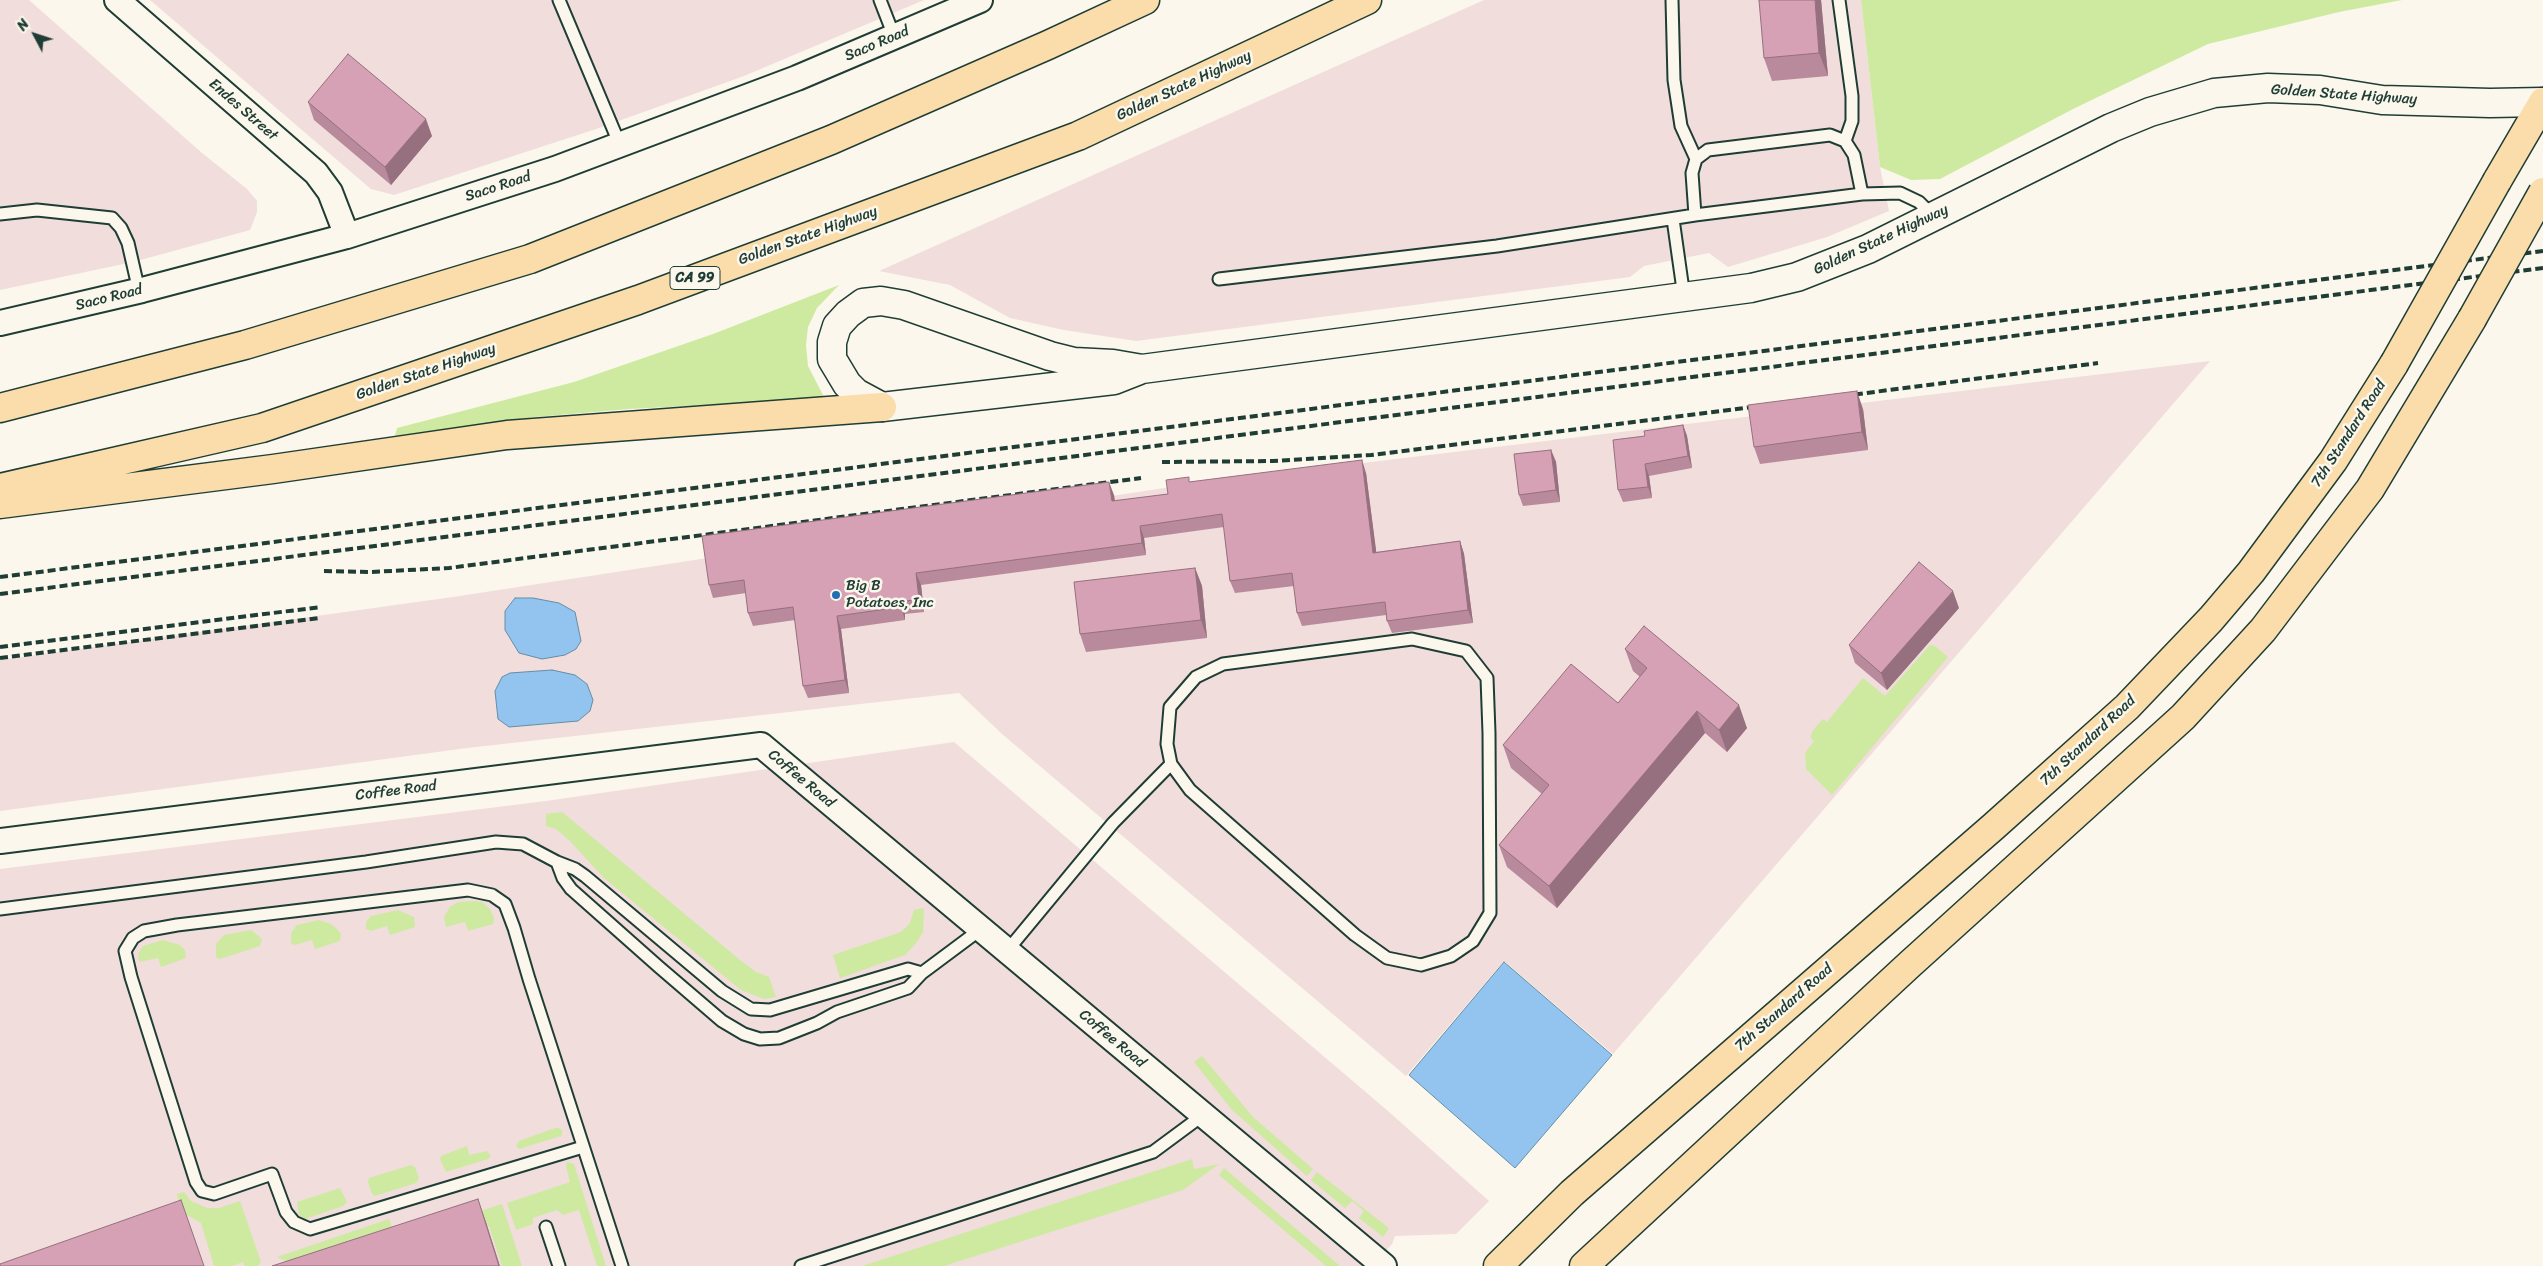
<!DOCTYPE html>
<style>
body{margin:0}
#map{position:relative;width:2543px;height:1266px;overflow:hidden;background:#fbf7ec;font-family:Sriracha,sans-serif}
canvas{display:block}
.north{position:absolute;left:10px;top:10px;width:50px;height:50px;-webkit-text-stroke:4px #fbf7ec;paint-order:stroke;rotate:310deg;font-size:14px;font-weight:700;line-height:20px;text-align:center;color:#1f3d34}
.north::after{content:'';display:block;margin:auto;width:18px;height:22px;background:#1f3d34;clip-path:polygon(50% 0,100% 100%,50% 72%,0 100%)}
</style>
<div id="map">
<canvas width="2543" height="1266"></canvas>
<div class="north">N</div>
</div>
<script>
const ctx = document.querySelector('canvas').getContext('2d');
ctx.lineJoin = 'round';
function fill(path, color) {
  ctx.fillStyle = color;
  ctx.fill(path, 'evenodd');
}
function poly(rows) {
  const path = new Path2D();
  for (const r of rows) {
    path.moveTo(r[0], r[1]);
    for (let i = 2; i < r.length; i += 2) path.lineTo(r[i], r[i + 1]);
  }
  return path;
}
function trace(path, color, width, dash) {
  ctx.strokeStyle = color;
  ctx.lineWidth = width;
  ctx.lineCap = dash ? 'butt' : 'round';
  ctx.setLineDash(dash || []);
  ctx.stroke(path);
}
function label(font, color, halo, rows, align = 'center') {
  ctx.font = font + ' Sriracha,sans-serif';
  ctx.lineWidth = 5;
  ctx.setLineDash([]);
  ctx.textBaseline = 'middle';
  ctx.strokeStyle = halo;
  ctx.fillStyle = color;
  for (const [text, x, y, turn = 0] of rows) {
    ctx.save();
    ctx.translate(x, y);
    ctx.rotate((+turn || 0) * Math.PI / 180);
    ctx.textAlign = isNaN(turn) ? turn : align;
    if (halo) ctx.strokeText(text, 0, 0);
    ctx.fillText(text, 0, 0);
    ctx.restore();
  }
}
fill(poly([
 [0,0,29,0,202,153,247,189,257,201,257,212,250,230,133,262,0,290],
 [150,0,924,0,744,76,599,128,394,195,371,189],
 [1484,0,1861,0,1880,167,1889,211,1827,237,1728,267,1709,253,1644,266,1630,277,1136,341,1064,330,1010,318,950,285,879,271],
 [2210,361,1613,1054,1504,961,1406,1076,1002,734,959,693,467,748,0,811,0,660,453,597,1197,483],
 [954,742,1388,1111,1489,1201,1456,1234,1395,1236,1392,1244,1373,1266,0,1266,0,869,546,801]
]), '#f0dddc');
fill(poly([
 [1861,0,2402,0,2339,12,2208,44,2073,109,1940,179,1911,180,1880,167],
 [839,285,817,308,808,327,806,345,808,366,825,399,629,409,536,417,395,436,397,428,574,382,713,334],
 [1930,645,1935,646,1948,657,1832,795,1806,769,1805,753,1814,741,1810,737,1814,729,1823,719,1827,722,1863,678,1885,696],
 [562,812,740,960,756,972,769,977,776,997,764,999,741,990,604,878,569,840,556,829,546,826,546,814],
 [474,901,482,902,490,909,494,918,493,924,468,931,465,922,446,927,444,917,450,907,458,902],
 [924,908,923,932,917,942,905,955,840,978,833,955,901,932,910,923,914,910],
 [398,910,414,917,415,927,390,935,387,926,371,931,366,929,366,922,371,916],
 [319,920,331,924,337,929,341,934,340,941,315,949,312,940,295,945,291,943,291,933,297,925],
 [251,930,262,939,260,946,220,959,216,957,216,944,224,935],
 [163,940,180,945,185,950,186,958,161,967,158,958,139,962,138,954,143,946],
 [1202,1056,1253,1117,1313,1169,1307,1176,1232,1110,1194,1062],
 [555,1128,559,1128,563,1131,561,1136,519,1149,516,1146,519,1141],
 [467,1146,469,1155,487,1151,491,1156,488,1159,446,1172,440,1159,441,1156],
 [1192,1159,1194,1169,1219,1164,1183,1190,944,1266,862,1266],
 [567,1162,574,1164,606,1266,597,1266,579,1210,563,1215,557,1210,533,1218,533,1224,516,1230,507,1203,570,1182,566,1166],
 [411,1165,415,1167,419,1178,416,1183,375,1196,372,1194,368,1182,369,1178],
 [1224,1168,1340,1266,1326,1266,1219,1175],
 [1317,1172,1389,1228,1383,1237,1359,1218,1364,1211,1352,1201,1345,1208,1311,1180],
 [340,1188,347,1202,343,1206,305,1219,299,1215,297,1202],
 [184,1192,191,1201,207,1208,219,1208,240,1201,261,1262,258,1266,244,1266,243,1262,232,1266,214,1266,201,1223,187,1215,178,1199,177,1194],
 [502,1204,522,1266,502,1266,489,1226,406,1235],
 [389,1219,395,1235,297,1266,277,1257]
]), '#ceeaa1');
const water = poly([
 [515,598,533,598,559,603,575,612,581,641,576,649,565,655,542,659,519,653,505,630,505,611,515,598],
 [552,670,575,675,587,684,593,700,590,711,578,721,509,727,498,719,495,691,502,677,510,673,552,670],
 [1504,962,1612,1055,1515,1168,1409,1075,1504,962]
]);
fill(water, '#93c4ef');
trace(water, '#658ea4', 1);
const service = poly([
 [559,0,620,145],
 [880,0,894,36],
 [1672,0,1674,80,1681,126,1696,159],
 [1839,0,1852,96,1852,121,1845,141],
 [0,214,37,210,112,218,121,228,128,243,139,291],
 [1695,215,1692,173,1696,159,1708,150,1830,135,1845,141,1854,155,1862,194],
 [1673,219,1684,297],
 [1219,279,1497,246,1695,215,1862,194,1900,193,1919,202,1934,217],
 [1412,639,1466,651,1487,678,1489,733,1490,913,1473,941,1451,956,1421,965,1387,958,1355,935,1190,790,1171,764,1167,744,1170,707,1196,677,1223,664,1412,639],
 [0,909,366,862,496,842,523,844,557,862],
 [1007,951,1113,823,1171,764],
 [922,973,908,969,770,1010,751,1009,722,991,585,876,575,869,557,862,563,878,571,889,659,967,722,1021,744,1034,760,1039,779,1038,817,1023,837,1012,908,988,922,973,981,929],
 [583,1147,310,1229,294,1222,286,1212,272,1174,214,1194,202,1191,196,1182,131,977,125,951,133,938,144,931,177,925,468,890,492,895,505,904,514,928,529,979,622,1266],
 [546,1227,559,1266],
 [801,1266,1153,1152,1203,1115]
]);
const minor = poly([
 [117,0,316,173,330,192,347,236],
 [0,323,142,290,347,236,555,169,797,78,980,0],
 [0,841,761,745,1384,1266]
]);
const secondary = poly([
 [1142,369,1113,364,1074,362,1050,356,904,305,881,301,863,303,848,314,837,326,832,342,832,359,847,384,856,393,882,407,1114,380,1142,369,1751,288,1797,277,1868,249,2111,128,2150,112,2214,93,2268,88,2320,90,2382,100,2490,103,2543,102]
]);
const primary = poly([
 [2497,181,2543,102],
 [1498,1266,1572,1193,1993,827,2127,707,2211,619,2251,572,2333,461,2394,364],
 [1584,1266,1909,965,2183,717,2263,630,2370,489,2472,319]
]);
const motorway = poly([
 [0,408,245,345,530,259,831,140,1048,45,1145,0],
 [0,488,262,428,638,300,1078,136,1367,0],
 [0,504,273,469,507,435,882,407]
]);
trace(service, '#1f3d34', 15);
trace(minor, '#1f3d34', 28);
trace(secondary, '#1f3d34', 31);
trace(primary, '#1f3d34', 31);
trace(motorway, '#1f3d34', 31);
trace(service, '#fbf7ec', 11);
trace(minor, '#fbf7ec', 24);
trace(secondary, '#fbf7ec', 28);
trace(primary, '#fbddab', 28);
trace(motorway, '#fbddab', 28);
trace(poly([
 [1843,396,2098,363],
 [1162,462,1273,461,1371,455,1761,406],
 [324,571,371,572,449,568,1141,478],
 [0,577,2543,251],
 [0,594,2543,268],
 [0,647,321,607],
 [0,658,320,618]
]), '#1f3d34', 4, [8, 4]);
const primaryBridge = poly([
 [2472,319,2543,192],
 [2394,364,2497,181]
]);
trace(primaryBridge, '#1f3d34', 31, []);
trace(primaryBridge, '#fbddab', 28);
fill(poly([
 [1821,0,1828,76,1772,81,1764,58],
 [308,102,432,136,391,185,314,120],
 [1863,409,1868,450,1760,464,1754,447],
 [1683,425,1687,436,1692,468,1649,476,1652,498,1623,502,1618,490],
 [1551,450,1556,462,1560,502,1523,506,1519,495],
 [1366,473,1376,552,1460,541,1464,554,1473,623,1392,633,1387,621,1386,615,1302,626,1297,613,1294,586,1235,593,1230,581,1224,527,1144,538,1146,555,921,585,924,612,905,614,905,620,841,629,849,693,808,698,803,686,795,620,753,626,748,613,746,593,713,598,709,585,1114,495,1115,501,1168,494,1190,482],
 [1195,568,1202,586,1207,638,1086,652,1080,634],
 [1959,608,1887,690,1855,663,1849,645],
 [1625,649,1747,728,1727,752,1705,733,1557,908,1507,867,1499,845,1542,794,1511,768,1503,745,1618,703,1640,677,1633,671]
]), '#b88a9c');
fill(poly([
 [1815,0,1821,0,1828,76,1819,53],
 [426,119,432,136,391,185,385,167],
 [1857,391,1863,409,1868,450,1862,432],
 [1683,425,1687,436,1692,468,1688,456],
 [1551,450,1556,462,1560,502,1556,490],
 [1362,460,1366,473,1378,565,1373,553],
 [1645,464,1649,476,1652,498,1648,487],
 [1109,482,1114,495,1116,514,1112,501],
 [1140,526,1144,538,1146,555,1142,543],
 [1460,541,1464,554,1473,623,1468,610],
 [1195,568,1202,586,1207,638,1201,620],
 [916,573,921,585,924,612,919,599],
 [1953,591,1959,608,1887,690,1881,673],
 [900,602,905,614,905,620,901,607],
 [837,616,841,629,849,693,845,680],
 [1739,705,1747,728,1727,752,1719,730],
 [1697,711,1705,733,1557,908,1549,886],
 [478,1199,486,1222,500,1266,499,1266]
]), '#96707f');
const building = poly([
 [1759,0,1815,0,1819,53,1764,58,1759,0],
 [348,54,426,119,385,167,308,102,348,54],
 [1857,391,1862,432,1754,447,1748,405,1857,391],
 [1683,425,1688,456,1645,464,1648,487,1618,490,1613,440,1645,436,1644,431,1683,425],
 [1551,450,1556,490,1519,495,1514,454,1551,450],
 [1362,460,1373,553,1460,541,1468,610,1387,621,1385,602,1297,613,1292,573,1230,581,1222,514,1140,526,1142,543,916,573,919,599,900,602,901,607,837,616,845,680,803,686,793,607,748,613,744,580,709,585,702,536,1109,482,1112,501,1168,494,1166,480,1189,477,1189,482,1362,460],
 [1919,562,1953,591,1881,673,1849,645,1919,562],
 [1195,568,1201,620,1080,634,1074,582,1195,568],
 [1644,626,1739,705,1719,730,1697,711,1549,886,1499,845,1549,785,1503,745,1571,664,1618,703,1647,668,1625,649,1644,626],
 [478,1199,499,1266,272,1266,478,1199],
 [181,1200,204,1266,0,1266,0,1264,181,1200]
]);
fill(building, '#d6a0b5');
trace(building, '#96707f', 1);
for (const [x, y, r, color] of [
 [836,595,5,"#1f6fb2"]
]) {
  const dot = new Path2D();
  dot.arc(x, y, r, 0, 2 * Math.PI);
  ctx.fillStyle = color;
  ctx.fill(dot);
  trace(dot, '#fbf7ec', 2);
}
for (const [x, y, w] of [
 [695,278,50]
]) {
  const box = new Path2D();
  box.roundRect(x - w / 2, y - 11.5, w, 23, 4);
  ctx.fillStyle = '#fbf7ec';
  ctx.fill(box);
  trace(box, '#1f3d34', 1);
}
label('bold 14px', '#1f3d34', null, [
 ["CA 99",695,278]
]);
label('15px', '#1f3d34', '#fbf7ec', [
 ["Saco Road",877,44,-23],
 ["Golden State Highway",1184,86,-25],
 ["Golden State Highway",2344,95,4],
 ["Endes Street",243,110,41],
 ["Saco Road",498,187,-18],
 ["Golden State Highway",808,236,-20],
 ["Golden State Highway",1881,240,-25],
 ["Saco Road",109,298,-14],
 ["Golden State Highway",426,372,-19],
 ["7th Standard Road",2349,434,-57],
 ["7th Standard Road",2088,741,-43],
 ["Coffee Road",801,779,40],
 ["Coffee Road",396,791,-7],
 ["7th Standard Road",1784,1008,-41],
 ["Coffee Road",1112,1039,40]
]);
label('15px', '#1f3d34', '#fbf7ec', [
 ["Big B",846,586],
 ["Potatoes, Inc",846,603]
], 'left');
</script>
